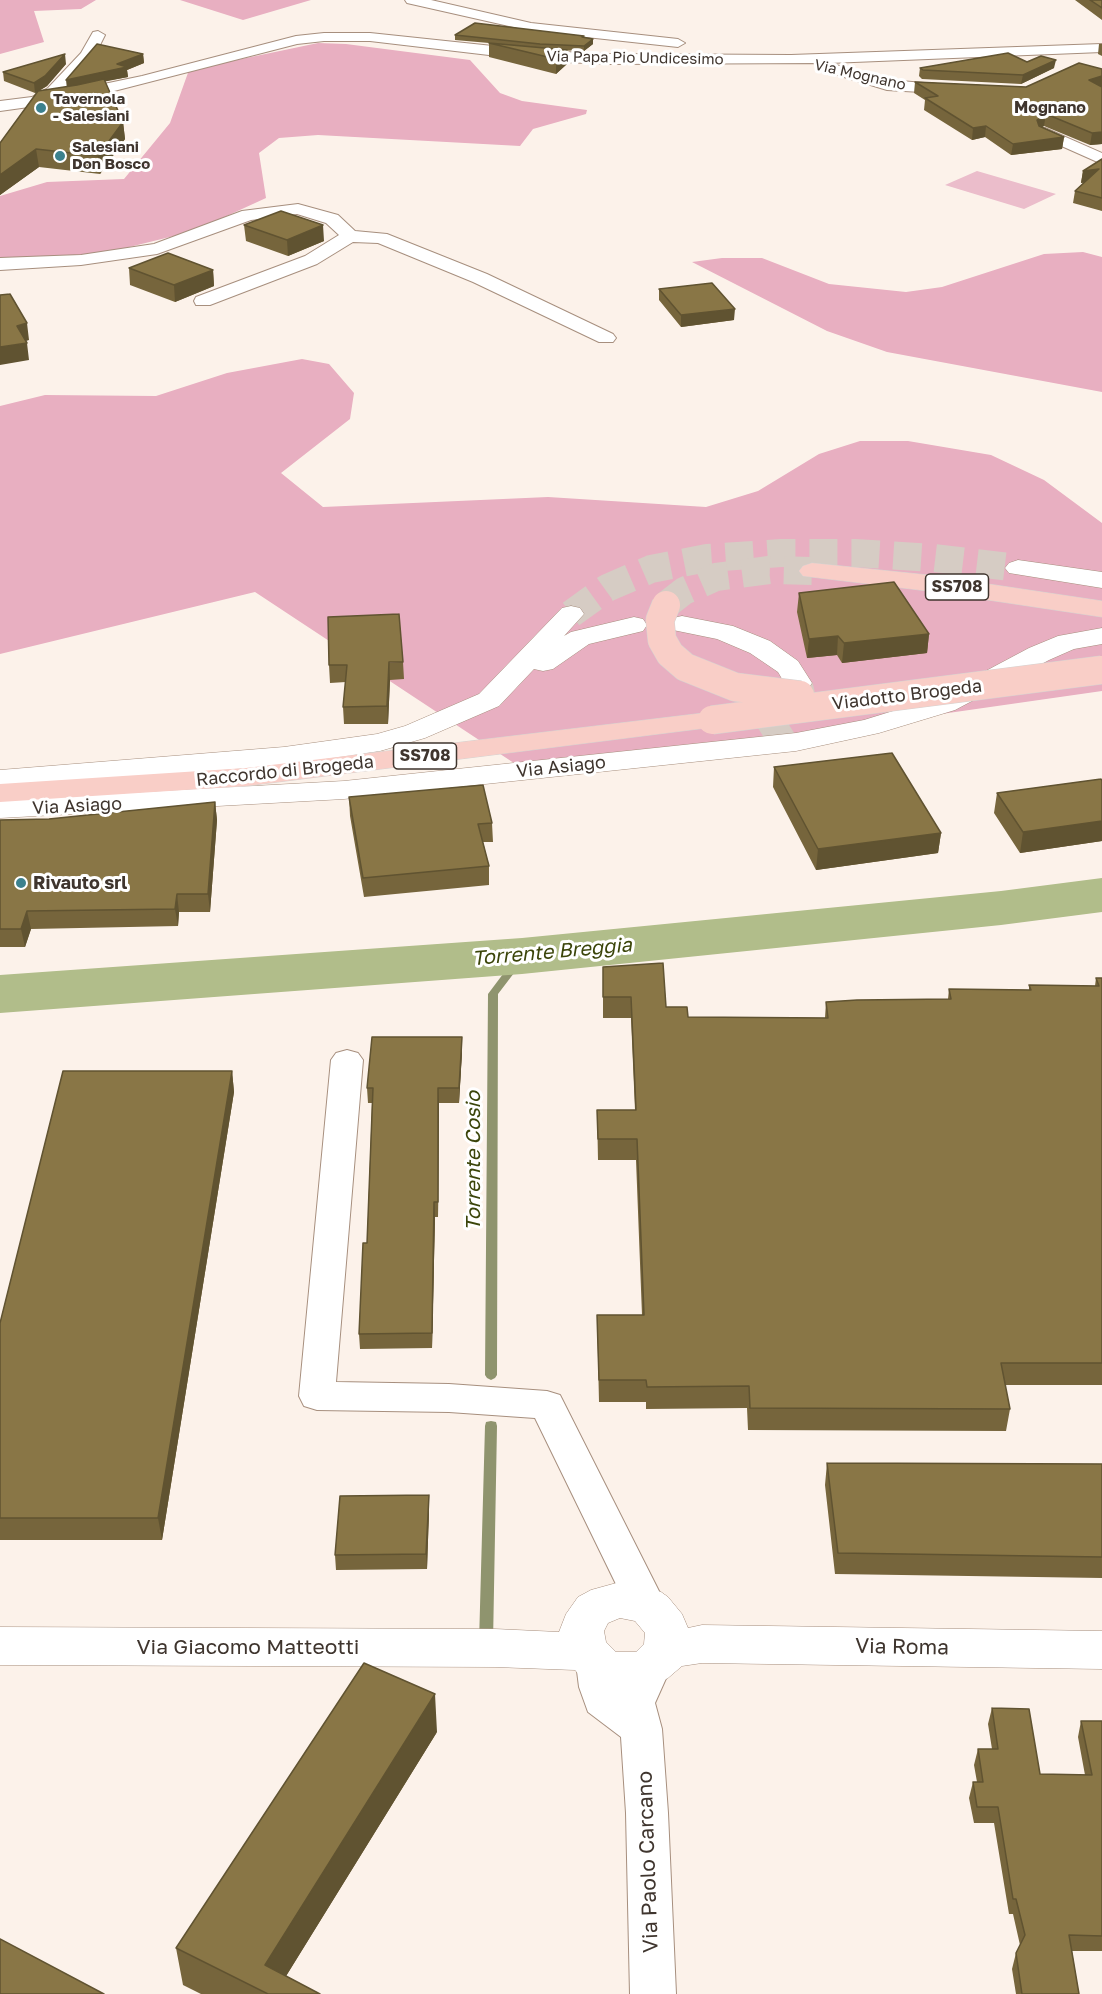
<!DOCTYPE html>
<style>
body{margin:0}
canvas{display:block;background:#fcf2ea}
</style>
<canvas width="1102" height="1994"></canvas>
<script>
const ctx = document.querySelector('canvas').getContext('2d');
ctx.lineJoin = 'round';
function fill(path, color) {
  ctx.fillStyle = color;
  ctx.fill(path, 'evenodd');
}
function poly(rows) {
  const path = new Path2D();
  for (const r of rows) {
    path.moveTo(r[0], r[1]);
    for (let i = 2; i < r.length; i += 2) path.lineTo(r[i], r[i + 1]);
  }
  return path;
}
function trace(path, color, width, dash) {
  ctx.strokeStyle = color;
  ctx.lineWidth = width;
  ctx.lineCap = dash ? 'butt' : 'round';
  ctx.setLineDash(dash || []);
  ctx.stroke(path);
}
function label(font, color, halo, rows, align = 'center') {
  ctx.font = font + ' "Golos Text",sans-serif';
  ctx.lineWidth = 6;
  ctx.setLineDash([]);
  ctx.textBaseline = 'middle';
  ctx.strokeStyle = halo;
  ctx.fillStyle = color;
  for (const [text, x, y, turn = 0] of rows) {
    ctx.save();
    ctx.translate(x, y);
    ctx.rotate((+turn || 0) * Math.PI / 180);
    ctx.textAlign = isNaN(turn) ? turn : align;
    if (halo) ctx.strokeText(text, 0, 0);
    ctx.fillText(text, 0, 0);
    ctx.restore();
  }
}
fill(poly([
 [977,171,1056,194,1024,209,945,185]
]), '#ebbdcb');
fill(poly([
 [0,0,96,0,81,9,34,11,44,42,0,54],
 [180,0,311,0,243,20],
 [318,43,346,44,470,60,500,93,522,101,587,110,586,114,533,129,520,146,318,135,279,138,259,153,266,198,194,231,89,257,0,261,0,196,47,182,124,179,170,123,189,70],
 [1083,252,1102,257,1102,392,887,352,827,331,692,262,722,258,762,258,829,284,906,292,942,287,1044,254],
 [302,359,329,364,354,393,350,419,281,473,323,507,548,497,706,507,758,491,819,454,860,441,908,441,991,455,1044,480,1102,523,1102,691,529,773,255,592,0,654,0,406,45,395,156,396,227,373]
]), '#e8afc1');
fill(poly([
 [522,953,527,956,498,994,497,1375,495,1378,491,1380,487,1378,485,1375,488,994,518,954,522,953],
 [491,1421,496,1422,497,1426,493,1643,491,1647,486,1649,481,1647,479,1643,485,1426,486,1422,491,1421]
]), '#8f946e');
fill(poly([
 [1102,878,1102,912,1001,925,522,974,0,1013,0,975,522,938,1001,891,1102,878]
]), '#b1bd8a');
trace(poly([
 [571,614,607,588,651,569,707,558,781,553,855,553,934,558,1018,568],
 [763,736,798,714,802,699,799,686]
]), '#d6ccc4', 28, [28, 14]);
trace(poly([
 [666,605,684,591,716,577,769,570,812,571]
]), '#d6ccc4', 28, [28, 14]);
const street = poly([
 [405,0,431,0,531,23,678,39,685,43,678,47,531,31,407,3,405,0],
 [98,31,105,35,95,55,61,93,142,76,296,36,324,33,370,33,540,51,610,54,791,55,1102,44,1102,52,829,63,888,80,961,86,963,89,955,94,887,90,821,70,818,67,822,63,610,64,540,61,370,41,324,41,297,44,79,100,0,111,0,101,32,97,48,88,81,53,93,32,98,31],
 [1045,128,1102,153,1102,164,1039,136,1037,133,1039,130,1045,128],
 [298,204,338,215,355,231,387,234,487,274,613,334,616,338,613,342,599,342,473,282,378,243,353,242,317,264,210,305,196,305,194,301,196,297,305,256,339,235,326,223,297,214,251,220,157,254,81,265,0,270,0,258,81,255,154,244,242,211,298,204],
 [347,1050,358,1053,363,1060,336,1382,449,1384,547,1391,560,1395,666,1605,660,1617,646,1621,632,1617,535,1418,449,1412,317,1410,304,1406,299,1396,331,1060,336,1053,347,1050],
 [596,1646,610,1651,616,1663,620,1689,638,1653,652,1648,666,1653,672,1665,655,1703,662,1729,668,1813,676,1994,630,1994,626,1813,621,1737,588,1712,579,1687,576,1663,582,1651,596,1646]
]);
const secondary = poly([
 [1018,560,1102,572,1102,588,1009,573,1005,568,1009,563,1018,560],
 [571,606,580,608,584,614,564,636,571,632,634,617,643,619,647,625,643,631,589,644,553,669,543,671,534,669,499,706,425,738,380,751,284,765,0,788,0,770,284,747,377,734,405,726,479,694,562,608,571,606],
 [682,616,733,626,770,641,798,661,812,683,808,689,798,691,788,689,778,672,750,653,717,639,673,630,669,624,673,618,682,616],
 [1102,628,1102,644,1074,649,1049,660,955,710,879,733,796,751,344,799,0,818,0,800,344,781,796,733,864,720,935,698,1029,648,1058,636,1102,628],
 [620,1582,661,1592,668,1597,682,1614,688,1628,702,1625,1102,1631,1102,1669,702,1663,682,1666,668,1678,655,1685,639,1690,624,1691,593,1684,580,1676,575,1670,495,1667,0,1665,0,1627,495,1629,559,1632,566,1614,578,1597,591,1590,620,1582],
 [620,1618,635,1621,645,1633,644,1644,636,1652,616,1652,606,1642,604,1631,608,1623,620,1618]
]);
const primary = poly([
 [812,563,928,575,1102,601,1102,617,928,591,803,576,799,571,803,566,812,563],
 [712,712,722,714,726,720,722,726,246,786,0,802,0,784,246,768,712,712]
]);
trace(street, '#a78f7e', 2);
trace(secondary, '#a78f7e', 1);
trace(primary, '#d5d3d1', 1);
fill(street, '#fff');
fill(secondary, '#fff');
fill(primary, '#f9cec7');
const primaryBridge = poly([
 [666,605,660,620,662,640,670,654,685,667,735,687,800,695],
 [712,720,1102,670]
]);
trace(primaryBridge, '#d5d3d1', 29, []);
trace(primaryBridge, '#f9cec7', 28);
fill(poly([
 [1075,0,1102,0,1102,20],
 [455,35,584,36,584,38,593,39,593,44,584,51,559,50,567,50,567,64,556,74,489,57,489,43,455,40],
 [1099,44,1102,44,1102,56,1098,54],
 [143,54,144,63,127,70,128,77,105,81,123,122,125,139,100,174,39,167,0,195,0,143,37,92,35,93,4,81,3,72,66,64,47,86,39,91,67,87],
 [1027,62,1054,68,1021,84,922,79,919,76,920,68],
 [1102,69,1102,144,1090,145,1044,126,1042,127,1064,137,1062,149,1011,155,985,137,972,140,924,110,925,100,914,93,915,82,1026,87],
 [1102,159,1102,211,1073,203,1075,191,1084,182,1081,183,1083,171],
 [244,225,324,241,288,256,246,241],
 [129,268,213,270,214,286,175,302,130,285],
 [659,289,734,320,681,327,659,300],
 [799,593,929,634,927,653,842,663,837,655,807,658,797,612],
 [403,662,404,679,390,680,388,724,344,724,343,707,346,682,330,683,329,665],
 [774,767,941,833,938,853,816,870,773,787],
 [1102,781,1102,841,1020,853,994,813,997,793],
 [349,797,492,823,493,842,483,842,489,866,489,885,364,897,350,816],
 [215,802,217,820,210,912,179,912,178,926,31,929,25,947,0,947,0,820,49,819],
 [603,967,666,1007,688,1017,825,1018,826,1002,948,999,949,989,1029,990,1029,985,1095,986,1096,978,1102,978,1102,1385,1005,1385,1010,1409,1006,1431,748,1430,747,1408,646,1409,646,1402,599,1402,597,1315,642,1315,636,1160,598,1160,597,1110,635,1110,631,1018,603,1018],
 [462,1052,459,1103,439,1103,438,1217,435,1217,432,1348,360,1349,359,1334,367,1243,372,1103,368,1103,367,1088],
 [232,1071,234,1092,162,1540,0,1540,0,1323],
 [827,1463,1102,1464,1102,1578,835,1574,825,1485],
 [429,1511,427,1569,336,1570,335,1555],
 [992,1708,1040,1774,1085,1775,1078,1737,1081,1721,1102,1721,1102,1951,1072,1951,1079,1994,1016,1994,1012,1969,1016,1953,1020,1945,1013,1914,1009,1914,994,1823,974,1823,969,1798,973,1782,977,1782,974,1765,978,1749,992,1749,988,1724],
 [437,1732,286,1976,320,1994,201,1994,183,1985,176,1948]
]), '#76653c');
fill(poly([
 [593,39,593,44,584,51,584,46],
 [567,50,567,64,556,74,556,59],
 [65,54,66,64,47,86,35,93,34,83],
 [143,54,144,63,127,70,128,77,67,89,66,80,117,64],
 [1056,60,1054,68,1021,84,1023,75],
 [1102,76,1102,87,1089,80],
 [1046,114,1044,126,1035,132,1037,120],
 [123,122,125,139,100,174,98,156],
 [986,126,985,137,972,140,973,128],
 [1102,132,1102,144,1090,145,1092,133],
 [1064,137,1062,149,1011,155,1013,144],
 [36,149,39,167,0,195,0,175],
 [1099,169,1098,181,1081,183,1083,171],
 [323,225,324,241,288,256,287,240],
 [213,270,214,286,175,302,174,285],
 [735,309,734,320,681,327,681,315],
 [27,323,29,340,20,343,17,326],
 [27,343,29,360,0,365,0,347],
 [929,634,927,653,842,663,844,643],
 [838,636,837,655,807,658,809,639],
 [389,662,390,680,388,724,387,706],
 [215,802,217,820,210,912,208,894],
 [1102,821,1102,841,1020,853,1023,832],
 [941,833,938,853,816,870,818,849],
 [177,894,179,912,178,926,175,909],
 [27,911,31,929,25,947,21,929],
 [462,1037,462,1052,459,1103,459,1088],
 [232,1071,234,1092,162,1540,158,1518],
 [438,1088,439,1103,438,1217],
 [434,1202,435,1217,432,1348,432,1333],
 [429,1495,429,1511,427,1569,426,1554],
 [435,1694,437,1732,275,1994,265,1965]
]), '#605331');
const building = poly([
 [1090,0,1102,0,1102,8,1090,0],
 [475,23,584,36,582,37,593,39,584,46,540,44,455,35,475,23],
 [489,43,567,50,556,59,489,43],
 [97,44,143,54,117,64,127,67,66,80,97,44],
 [1008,53,1027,62,1041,56,1056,60,1023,75,923,70,920,68,1008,53],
 [65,54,45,76,34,83,3,72,65,54],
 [1079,63,1102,69,1102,76,1089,80,1102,87,1102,132,1092,133,1046,114,1037,120,1039,126,1064,137,1013,144,986,126,973,128,925,98,938,96,915,82,1026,87,1079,63],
 [104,79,123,122,98,156,36,149,0,175,0,143,38,91,77,85,104,79],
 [1102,159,1102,198,1075,191,1099,169,1083,171,1102,159],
 [281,211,323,225,287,240,244,225,281,211],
 [168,253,213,270,174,285,129,268,168,253],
 [712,283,735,309,681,315,659,289,712,283],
 [10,294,27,323,17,326,27,343,0,347,0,295,10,294],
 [894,582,929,634,844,643,838,636,809,639,799,593,894,582],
 [399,614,403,662,389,662,387,706,343,707,347,665,329,665,328,617,399,614],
 [892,753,941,833,818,849,774,767,892,753],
 [1101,779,1102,781,1102,821,1023,832,997,793,1101,779],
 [483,785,492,823,478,824,489,866,363,878,349,797,483,785],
 [215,802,208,894,177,894,175,909,27,911,21,929,0,929,0,820,49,819,215,802],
 [663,963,666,1007,687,1007,688,1017,828,1018,826,1002,857,1000,951,999,949,989,1031,990,1029,985,1099,986,1096,978,1102,978,1102,1363,1001,1363,1010,1409,750,1408,749,1386,647,1387,646,1380,599,1380,597,1315,644,1315,637,1139,598,1139,597,1110,636,1110,631,997,603,997,603,967,663,963],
 [372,1037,462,1037,459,1088,438,1088,438,1202,434,1202,432,1333,359,1334,363,1243,367,1243,373,1088,367,1088,372,1037],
 [63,1071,232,1071,158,1518,0,1518,0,1323,63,1071],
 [827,1463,1102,1464,1102,1557,838,1553,827,1463],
 [429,1495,426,1554,335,1555,340,1496,429,1495],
 [364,1663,435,1694,265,1965,320,1994,268,1994,176,1948,364,1663],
 [992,1708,1029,1709,1040,1774,1092,1775,1081,1721,1102,1721,1102,1936,1069,1935,1079,1994,1022,1994,1016,1953,1025,1935,1016,1899,1013,1899,998,1807,977,1807,973,1782,983,1782,978,1749,998,1749,992,1708],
 [0,1939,104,1994,0,1994,0,1939]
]);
fill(building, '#897646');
trace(building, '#605331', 1.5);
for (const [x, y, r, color] of [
 [41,108,6,"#3c818e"],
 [60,156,6,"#3c818e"],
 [21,883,6,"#3c818e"]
]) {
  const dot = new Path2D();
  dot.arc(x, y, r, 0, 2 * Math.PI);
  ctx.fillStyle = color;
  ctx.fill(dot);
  trace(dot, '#fff', 2);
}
label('15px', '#3f352e', '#fff', [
 ["Via Papa Pio Undicesimo",635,58,1],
 ["Via Mognano",860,75,13]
]);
label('bold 15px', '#3f352e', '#fff', [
 ["Tavernola",53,99],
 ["- Salesiani",53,116],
 ["Salesiani",72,147],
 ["Don Bosco",72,164]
], 'left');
label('bold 16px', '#3f352e', '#fff', [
 ["Mognano",1050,108]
]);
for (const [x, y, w] of [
 [957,587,63],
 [425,756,63]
]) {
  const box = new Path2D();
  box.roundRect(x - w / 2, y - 13, w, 26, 4.5);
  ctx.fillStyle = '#fff';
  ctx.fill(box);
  trace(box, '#3f352e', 1.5);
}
label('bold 16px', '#3f352e', null, [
 ["SS708",957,587],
 ["SS708",425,756]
]);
label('18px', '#3f352e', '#fff', [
 ["Viadotto Brogeda",907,695,-7],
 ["Via Asiago",561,767,-6],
 ["Raccordo di Brogeda",285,771,-6],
 ["Via Asiago",77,806,-3]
]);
label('bold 18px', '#3f352e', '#fff', [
 ["Rivauto srl",33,883]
], 'left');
label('italic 20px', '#3b450a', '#fff', [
 ["Torrente Breggia",552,952,-5],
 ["Torrente Cosio",474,1161,-90]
]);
label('21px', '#3f352e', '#fff', [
 ["Via Giacomo Matteotti",248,1647],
 ["Via Roma",902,1647,1],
 ["Via Paolo Carcano",648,1862,-92]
]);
</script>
